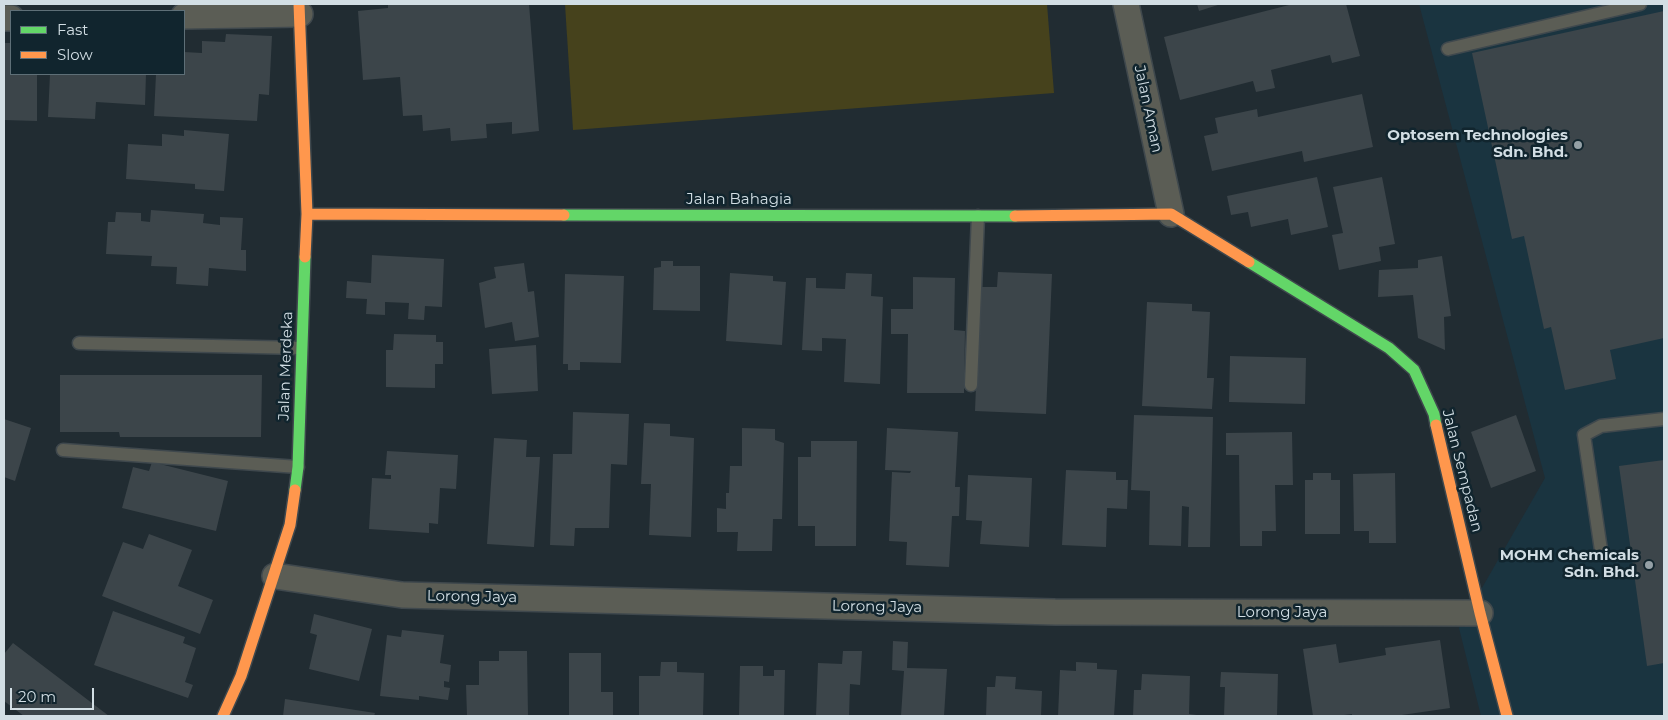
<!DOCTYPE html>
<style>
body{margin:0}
#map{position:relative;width:1668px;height:720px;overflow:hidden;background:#212c32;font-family:Montserrat,sans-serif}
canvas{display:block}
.frame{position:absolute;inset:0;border:5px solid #d2dee4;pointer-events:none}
.legend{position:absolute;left:10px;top:10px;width:175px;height:65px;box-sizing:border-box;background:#11252e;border:1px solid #5e6f77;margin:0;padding:6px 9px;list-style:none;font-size:15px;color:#d2dee4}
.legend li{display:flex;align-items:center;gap:10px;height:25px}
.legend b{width:25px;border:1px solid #5e6f77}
.scale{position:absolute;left:10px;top:688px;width:84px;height:22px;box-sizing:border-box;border:2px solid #d2dee4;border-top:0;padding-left:6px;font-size:15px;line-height:18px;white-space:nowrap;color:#d2dee4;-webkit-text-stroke:4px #11252e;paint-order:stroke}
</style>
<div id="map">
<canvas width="1668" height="720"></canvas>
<div class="frame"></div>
<ul class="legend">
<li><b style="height:6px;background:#63d668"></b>Fast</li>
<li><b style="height:6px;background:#ff974d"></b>Slow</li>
</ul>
<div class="scale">20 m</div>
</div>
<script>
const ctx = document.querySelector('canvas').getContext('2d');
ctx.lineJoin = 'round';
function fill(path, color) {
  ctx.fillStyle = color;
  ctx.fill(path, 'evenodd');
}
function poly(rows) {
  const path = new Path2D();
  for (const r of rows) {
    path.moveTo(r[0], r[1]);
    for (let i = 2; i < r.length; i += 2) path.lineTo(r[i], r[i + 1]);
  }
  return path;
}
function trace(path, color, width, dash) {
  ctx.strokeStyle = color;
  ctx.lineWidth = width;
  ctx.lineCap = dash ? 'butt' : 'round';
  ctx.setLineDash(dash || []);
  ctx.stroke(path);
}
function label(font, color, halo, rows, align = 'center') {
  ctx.font = font + ' Montserrat,sans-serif';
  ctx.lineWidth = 5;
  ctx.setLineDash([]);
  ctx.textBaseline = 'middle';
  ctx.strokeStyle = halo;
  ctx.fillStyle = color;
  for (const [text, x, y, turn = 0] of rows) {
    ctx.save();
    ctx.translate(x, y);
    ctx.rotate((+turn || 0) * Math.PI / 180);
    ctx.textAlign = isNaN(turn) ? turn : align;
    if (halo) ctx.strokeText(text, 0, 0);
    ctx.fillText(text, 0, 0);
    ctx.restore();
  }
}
fill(poly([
 [1419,4,1664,4,1664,716,1481,716,1459,628,1545,478]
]), '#1a3440');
fill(poly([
 [565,4,1047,4,1054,93,573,130]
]), '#46421c');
fill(poly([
 [388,4,529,4,539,131,512,134,512,122,486,124,487,138,451,141,450,128,423,131,422,115,403,116,400,77,363,80,358,11,388,8],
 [1197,4,1221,4,1199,11],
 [1293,4,1346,4,1360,56,1332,63,1330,55,1271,70,1275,88,1256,92,1253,81,1180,100,1164,37],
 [1664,11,1664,338,1610,350,1616,379,1565,390,1551,327,1544,329,1524,236,1512,239,1472,53],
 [226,34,272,36,269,95,259,94,257,121,154,116,156,74,184,74,184,52,202,53,202,41,225,42],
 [4,43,11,43,11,74,37,74,37,121,4,120],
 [50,74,146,74,145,105,96,102,95,119,48,117],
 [1362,94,1373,147,1304,162,1302,151,1212,171,1204,136,1218,133,1215,118,1257,109,1258,117],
 [184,130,229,134,224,191,195,189,195,184,126,179,128,144,162,146,162,134,184,136],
 [1317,177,1328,227,1291,235,1288,219,1251,227,1248,212,1231,215,1227,196],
 [1382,177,1395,244,1379,247,1381,261,1339,270,1332,235,1343,233,1333,187],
 [151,210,204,214,203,223,220,225,220,217,243,218,241,250,246,250,246,271,209,268,208,286,176,284,177,267,151,266,152,256,106,254,108,222,115,222,116,212,141,213,141,221,150,222],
 [372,255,444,259,442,307,425,306,424,320,408,319,409,303,385,302,385,315,366,314,367,299,346,298,347,281,371,283],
 [1442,256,1451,316,1444,317,1445,350,1418,338,1413,295,1378,297,1379,270,1418,268,1418,260],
 [661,261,673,261,673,266,700,266,700,311,653,310,654,268,661,267],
 [524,263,528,292,534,291,539,337,515,341,512,322,485,328,479,283,496,278,494,267],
 [998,272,1052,274,1046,414,975,411,980,287,997,287],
 [730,273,773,276,773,281,786,282,782,345,726,341],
 [846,273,872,274,871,296,883,297,880,384,844,382,846,339,822,338,822,351,802,350,806,278,816,278,816,288,845,289],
 [565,274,624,276,621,363,580,362,580,370,568,370,568,364,563,364],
 [913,277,955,278,954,330,965,331,964,393,907,393,908,334,891,334,891,309,913,309],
 [1147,302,1192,304,1192,311,1210,312,1207,378,1214,378,1212,409,1142,406],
 [394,334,436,335,436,342,443,342,443,364,435,364,435,388,386,387,386,350,393,350],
 [536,345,538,391,492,394,489,349],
 [1230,356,1306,358,1305,404,1229,402],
 [60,375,262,375,261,437,120,437,119,432,60,432],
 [573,412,629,414,627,465,611,464,609,528,575,528,574,546,550,545,553,454,572,454],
 [1134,415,1213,417,1210,547,1188,547,1189,507,1182,506,1181,546,1149,545,1150,491,1131,490],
 [1516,415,1536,471,1491,488,1471,432],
 [4,419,31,428,15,481,4,477],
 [644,423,670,424,670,436,694,438,691,537,649,535,651,484,641,484],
 [742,428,775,429,775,440,784,443,782,519,773,519,772,551,737,551,738,532,717,532,717,508,726,509,726,493,729,493,730,466,742,466],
 [887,428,958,432,955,487,960,487,959,516,952,516,949,567,906,565,907,542,889,541,892,472,910,473,911,471,885,470],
 [1292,432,1293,485,1275,485,1276,531,1262,531,1262,546,1240,546,1239,455,1226,455,1226,433],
 [494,438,527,440,526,457,540,457,534,547,487,544],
 [811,441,857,441,856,546,815,546,815,526,798,526,798,457,811,457],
 [387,451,458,455,456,489,440,488,438,524,429,523,429,533,369,529,372,478,391,479,391,475,385,475],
 [1664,460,1664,663,1647,666,1619,466],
 [152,462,228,481,216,531,122,508,133,467,149,471],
 [1066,470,1116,472,1116,480,1128,480,1127,509,1107,508,1106,547,1062,545],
 [1313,473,1331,473,1331,480,1340,480,1340,534,1305,534,1305,480,1313,480],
 [1395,473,1396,543,1369,543,1369,531,1354,531,1353,474],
 [968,475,1032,478,1029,547,980,544,982,521,966,520],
 [149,534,192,550,178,586,213,600,200,634,102,596,123,542,143,549],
 [113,611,185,637,183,643,196,648,185,682,193,685,188,698,94,665],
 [314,614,372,629,359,681,309,669,317,635,310,633],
 [402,630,444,635,440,663,451,665,449,682,444,681,444,687,450,688,448,700,419,696,419,700,380,696,387,635,401,637],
 [1440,640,1450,708,1395,716,1352,716,1352,714,1336,716,1313,716,1303,649,1336,644,1339,663,1386,655,1385,648],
 [893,641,908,642,907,668,947,669,944,716,901,716,904,671,892,670],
 [13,643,109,716,24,716,4,701,4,654],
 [499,651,527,651,528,716,467,716,466,685,479,685,479,661,499,661],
 [843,651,862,651,860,685,850,684,849,716,816,716,818,663,842,664],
 [569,653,601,653,601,692,613,692,613,716,569,716],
 [661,662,677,662,677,672,704,673,703,716,639,716,639,676,660,676],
 [1076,662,1097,663,1097,669,1117,670,1114,716,1058,716,1060,670,1076,671],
 [740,666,763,666,763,676,774,676,774,670,785,670,784,716,739,716],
 [1221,672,1278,674,1277,716,1224,716,1225,687,1220,687],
 [1142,674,1190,676,1189,714,1197,715,1197,716,1133,716,1134,690,1141,690],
 [996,676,1016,677,1015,689,1042,691,1041,716,986,716,987,687,995,687],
 [285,699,375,713,374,716,283,716]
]), '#3c454a');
const lane = poly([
 [1448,49,1640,4],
 [79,343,301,348],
 [971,385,978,216],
 [63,450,298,467],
 [1601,550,1584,435,1601,426,1664,419]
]);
const street = poly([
 [1126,4,1171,214],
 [184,16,300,14],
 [4,18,11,18],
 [275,576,402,595,1055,612,1480,613]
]);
const fast = poly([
 [564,215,1015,216],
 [1249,262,1389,348,1414,370,1434,414,1436,425],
 [295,490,298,467,305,257]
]);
const slow = poly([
 [299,4,307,214,305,257],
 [307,214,564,215],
 [1015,216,1171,214,1249,262],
 [1436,425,1480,613,1507,716],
 [223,716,241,676,290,525,295,490]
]);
trace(lane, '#3f484d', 15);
trace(street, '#3f484d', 28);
trace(fast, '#3f484d', 14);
trace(slow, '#3f484d', 14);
trace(lane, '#5b5d55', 12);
trace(street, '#5b5d55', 25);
trace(fast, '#63d668', 11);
trace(slow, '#ff974d', 11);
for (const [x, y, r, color] of [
 [1578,145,5,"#94a0a6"],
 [1649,565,5,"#94a0a6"]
]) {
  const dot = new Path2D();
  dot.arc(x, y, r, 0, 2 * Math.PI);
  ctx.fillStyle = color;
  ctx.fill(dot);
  trace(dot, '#11252e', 2);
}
label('15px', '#d2dee4', '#11252e', [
 ["Jalan Aman",1148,109,78],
 ["Jalan Bahagia",739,200],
 ["Jalan Merdeka",286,366,-88],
 ["Jalan Sempadan",1462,471,76],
 ["Lorong Jaya",472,597,1],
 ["Lorong Jaya",877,607,1],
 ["Lorong Jaya",1282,613]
]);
label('bold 15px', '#d2dee4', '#11252e', [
 ["Optosem Technologies",1568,136],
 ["Sdn. Bhd.",1568,153],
 ["MOHM Chemicals",1639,556],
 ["Sdn. Bhd.",1639,573]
], 'right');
</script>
